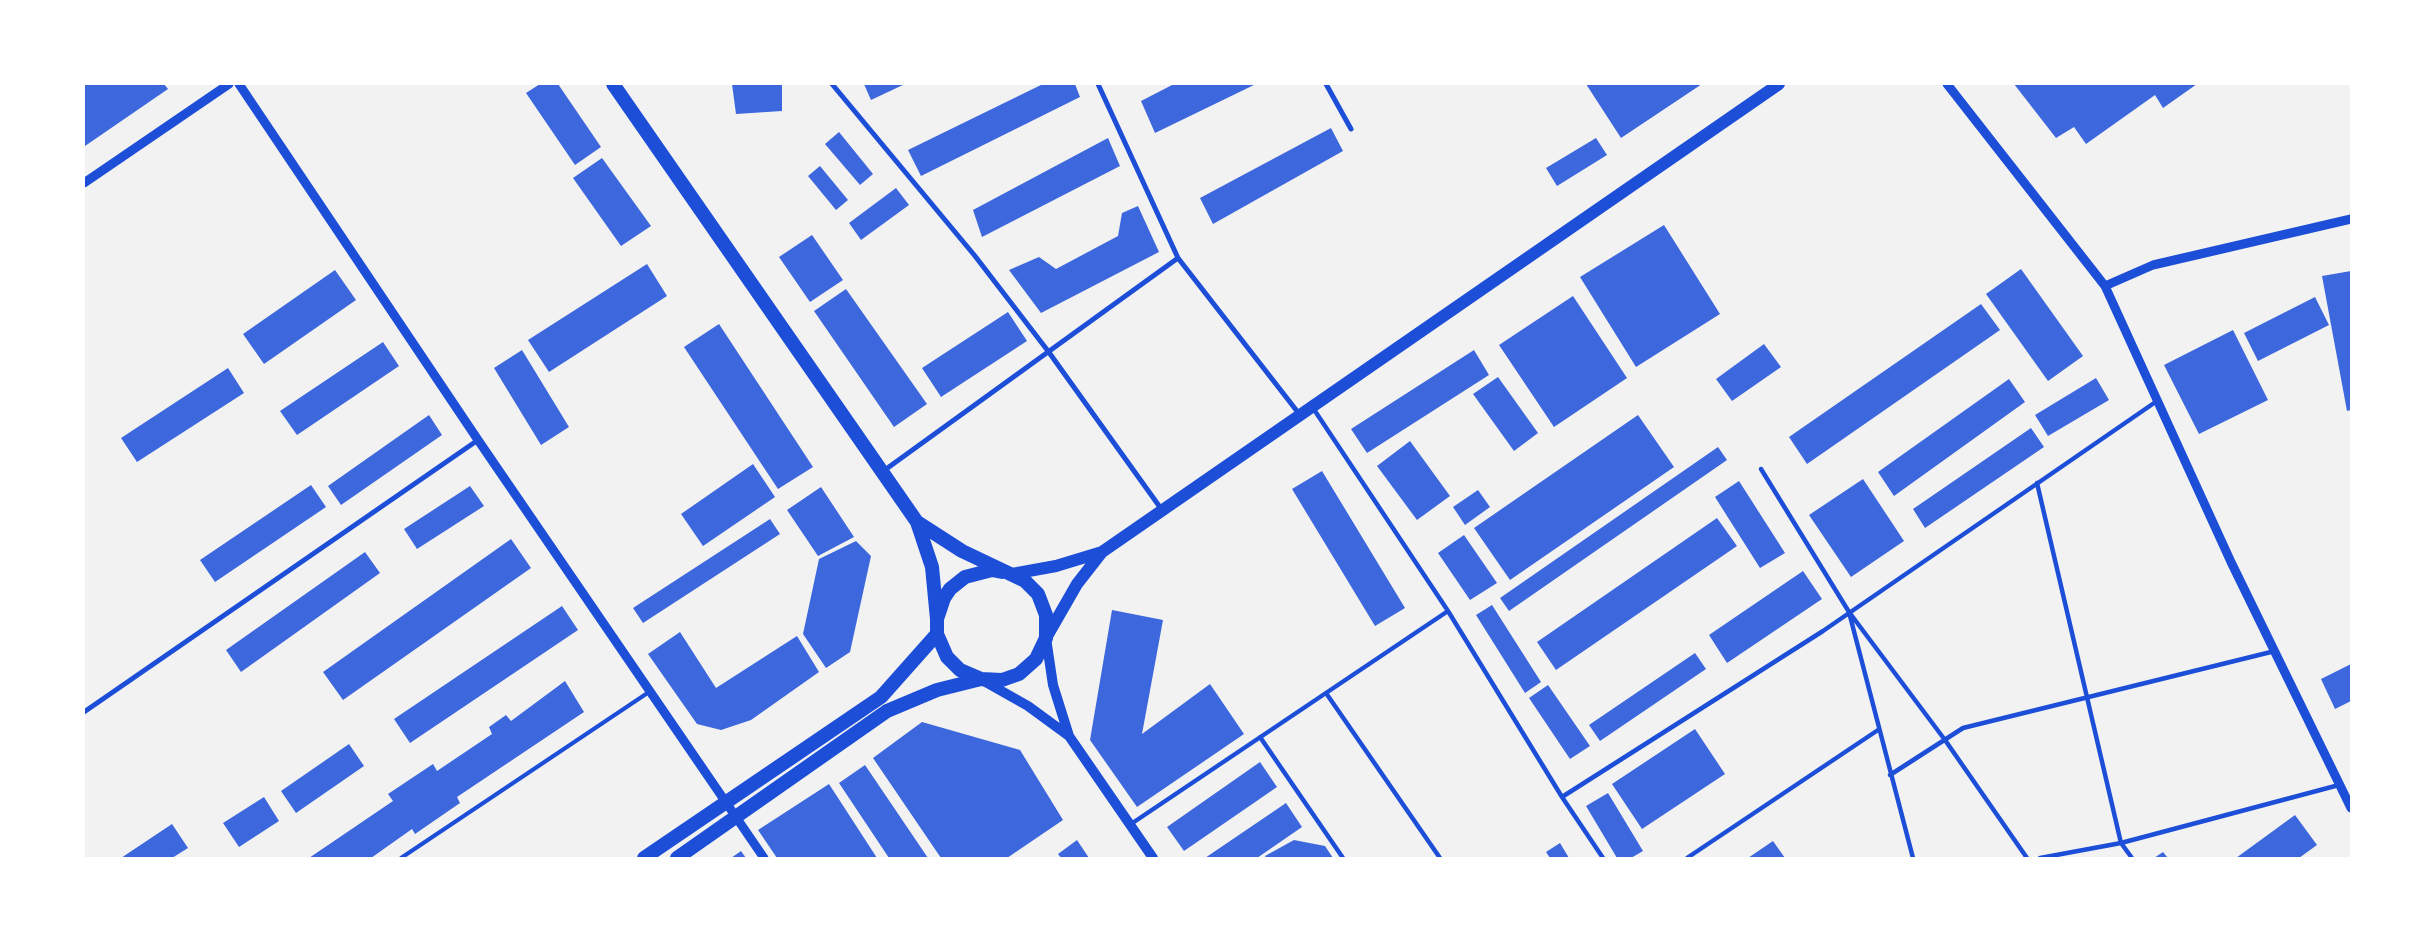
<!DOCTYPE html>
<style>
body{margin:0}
#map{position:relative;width:2435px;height:942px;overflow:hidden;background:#f2f2f2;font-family:"Source Sans 3",sans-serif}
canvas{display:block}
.frame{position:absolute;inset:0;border:85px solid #fff;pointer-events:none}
</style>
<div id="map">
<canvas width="2435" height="942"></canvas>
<div class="frame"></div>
</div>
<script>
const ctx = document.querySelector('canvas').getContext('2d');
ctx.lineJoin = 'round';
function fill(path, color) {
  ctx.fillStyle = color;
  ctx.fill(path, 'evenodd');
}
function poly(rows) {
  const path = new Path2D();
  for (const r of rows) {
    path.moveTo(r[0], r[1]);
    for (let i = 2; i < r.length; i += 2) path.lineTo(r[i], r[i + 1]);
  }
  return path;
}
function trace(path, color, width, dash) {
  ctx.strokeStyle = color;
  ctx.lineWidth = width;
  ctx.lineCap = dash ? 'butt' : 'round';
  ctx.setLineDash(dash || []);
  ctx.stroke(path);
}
fill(poly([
 [84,84,164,84,168,89,85,146],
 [540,84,558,84,601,147,575,165,526,93],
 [732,84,782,84,782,111,736,114],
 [864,84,905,84,871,100],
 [1043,84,1075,84,1080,97,921,176,908,150],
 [1174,84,1256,84,1155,133,1141,101],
 [1586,84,1702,84,1621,138],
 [2014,84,2197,84,2163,108,2155,95,2086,144,2074,127,2056,138],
 [1331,128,1343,151,1213,224,1200,198],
 [839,132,873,174,860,185,825,144],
 [1108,138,1120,166,982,237,973,210],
 [1596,138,1607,155,1557,186,1546,168],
 [602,158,651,226,621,246,573,178],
 [820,166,848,200,836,210,808,176],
 [896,188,909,205,861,240,849,223],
 [1138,206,1159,252,1041,313,1009,270,1039,257,1056,269,1118,236,1122,213],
 [1664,225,1720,314,1636,367,1580,277],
 [812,235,843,280,810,302,779,257],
 [647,264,667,296,549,372,528,340],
 [2021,269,2083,356,2048,381,1986,294],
 [335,270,356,300,264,364,243,334],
 [2351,271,2351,410,2347,411,2322,276],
 [846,289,927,404,894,427,814,311],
 [1573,296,1627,378,1554,427,1499,345],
 [2315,297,2329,325,2258,361,2244,333],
 [1981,304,2000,330,1807,464,1789,437],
 [1008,312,1027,341,941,397,922,368],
 [719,324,813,467,778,489,684,347],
 [2233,330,2268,400,2199,434,2164,365],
 [383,342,399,366,297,435,280,411],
 [1764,344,1781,367,1732,401,1716,379],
 [522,350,569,427,541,445,494,368],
 [1474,350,1489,375,1367,453,1351,429],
 [228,368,244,393,137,462,121,438],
 [1498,377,1538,433,1514,451,1473,394],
 [2096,378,2109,400,2048,436,2035,415],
 [2009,379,2025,402,1894,496,1878,472],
 [429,415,442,435,341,505,328,486],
 [1638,415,1674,467,1510,580,1474,528],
 [2031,428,2044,447,1925,528,1913,509],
 [1410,441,1450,496,1417,520,1377,466],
 [1718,447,1727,460,1509,611,1500,598],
 [753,464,775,497,703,546,681,514],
 [1322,471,1405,608,1375,626,1292,489],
 [1863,479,1904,541,1851,577,1809,515],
 [1739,481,1785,553,1760,568,1715,497],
 [311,485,326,507,215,582,200,560],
 [470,486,484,506,417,549,404,529],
 [821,487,854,537,818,556,787,510],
 [1478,490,1490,507,1465,525,1453,507],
 [1717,518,1737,546,1556,670,1537,642],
 [770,519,780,534,643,623,633,608],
 [1464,535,1497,583,1470,600,1438,553],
 [511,539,531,568,343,700,323,672],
 [856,541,871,556,850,652,826,668,803,634,819,559],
 [365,552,380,573,241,672,226,650],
 [1803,571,1822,599,1727,663,1709,635],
 [1492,605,1541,682,1525,693,1476,615],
 [562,606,578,630,410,743,394,719],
 [1112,610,1163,620,1142,734,1210,684,1244,734,1137,807,1090,740],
 [680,632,716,688,797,636,819,672,751,720,721,730,697,724,648,654],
 [1695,653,1706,669,1600,741,1589,725],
 [2351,664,2351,701,2335,709,2321,679],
 [565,681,584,712,457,797,460,803,415,834,412,829,371,858,309,858,393,801,388,794,433,764,437,771,492,734,489,727,506,715,511,721],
 [1548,685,1590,746,1570,759,1529,698],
 [922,722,1020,750,1063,820,1007,858,941,858,873,758],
 [1695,729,1725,774,1642,829,1612,784],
 [349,744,364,766,296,813,281,791],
 [1260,762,1277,787,1184,851,1167,827],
 [865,765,928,858,889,858,839,783],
 [829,784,877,858,777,858,758,830],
 [1608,793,1643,851,1631,858,1617,858,1586,806],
 [264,797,279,821,239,847,223,823],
 [1286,803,1302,827,1257,858,1205,858],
 [2295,815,2317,845,2299,858,2236,858],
 [172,824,188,848,172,858,121,858],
 [1077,840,1089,858,1061,858,1058,854],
 [1294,840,1325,846,1333,858,1266,858,1265,856],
 [1773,841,1785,858,1748,858],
 [1560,843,1569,858,1550,858,1546,852],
 [741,851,746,858,731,858],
 [2163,852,2168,858,2154,858]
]), '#3d67dc');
trace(poly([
 [401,858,649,692]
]), '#1d4ed8', 4);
trace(poly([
 [1313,408,1448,611,1562,797,1603,858],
 [1761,469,1849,612,1945,740,2027,858],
 [2037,483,2121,843,2132,858],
 [1850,616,1913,858],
 [1326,693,1440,858],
 [1260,737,1343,858],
 [1890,775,1963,728,2275,651],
 [1562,797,1823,631,2157,401],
 [1131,824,1448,611],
 [1687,858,1878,730],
 [2040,858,2121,843,2339,785]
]), '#1d4ed8', 4.5);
trace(poly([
 [832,84,975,256,1048,351,1162,510],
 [1098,84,1178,258,1300,415],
 [1326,84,1351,129],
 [882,472,1178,258],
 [84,712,478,440]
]), '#1d4ed8', 5);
trace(poly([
 [239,84,478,440,764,858],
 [1947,84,2105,286,2231,562,2351,808],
 [84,183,229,84],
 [2105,286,2153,265,2351,219]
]), '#1d4ed8', 9);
trace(poly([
 [1046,638,1053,685,1069,736,1153,858],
 [982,680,1028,706,1069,736]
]), '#1d4ed8', 10);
trace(poly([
 [1012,574,1056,566,1102,552],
 [1046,638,1077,584,1102,552,1779,84]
]), '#1d4ed8', 12);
trace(poly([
 [613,84,917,522,932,567,937,619],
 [981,679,960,670,947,657,937,634,937,619,944,598,950,589,965,577,992,570,1002,572],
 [644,858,881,697,937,634],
 [677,858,887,711,937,690,981,679,1002,680,1019,674,1036,659,1046,638,1046,615,1038,594,1025,581,962,551,917,522]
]), '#1d4ed8', 14);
</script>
